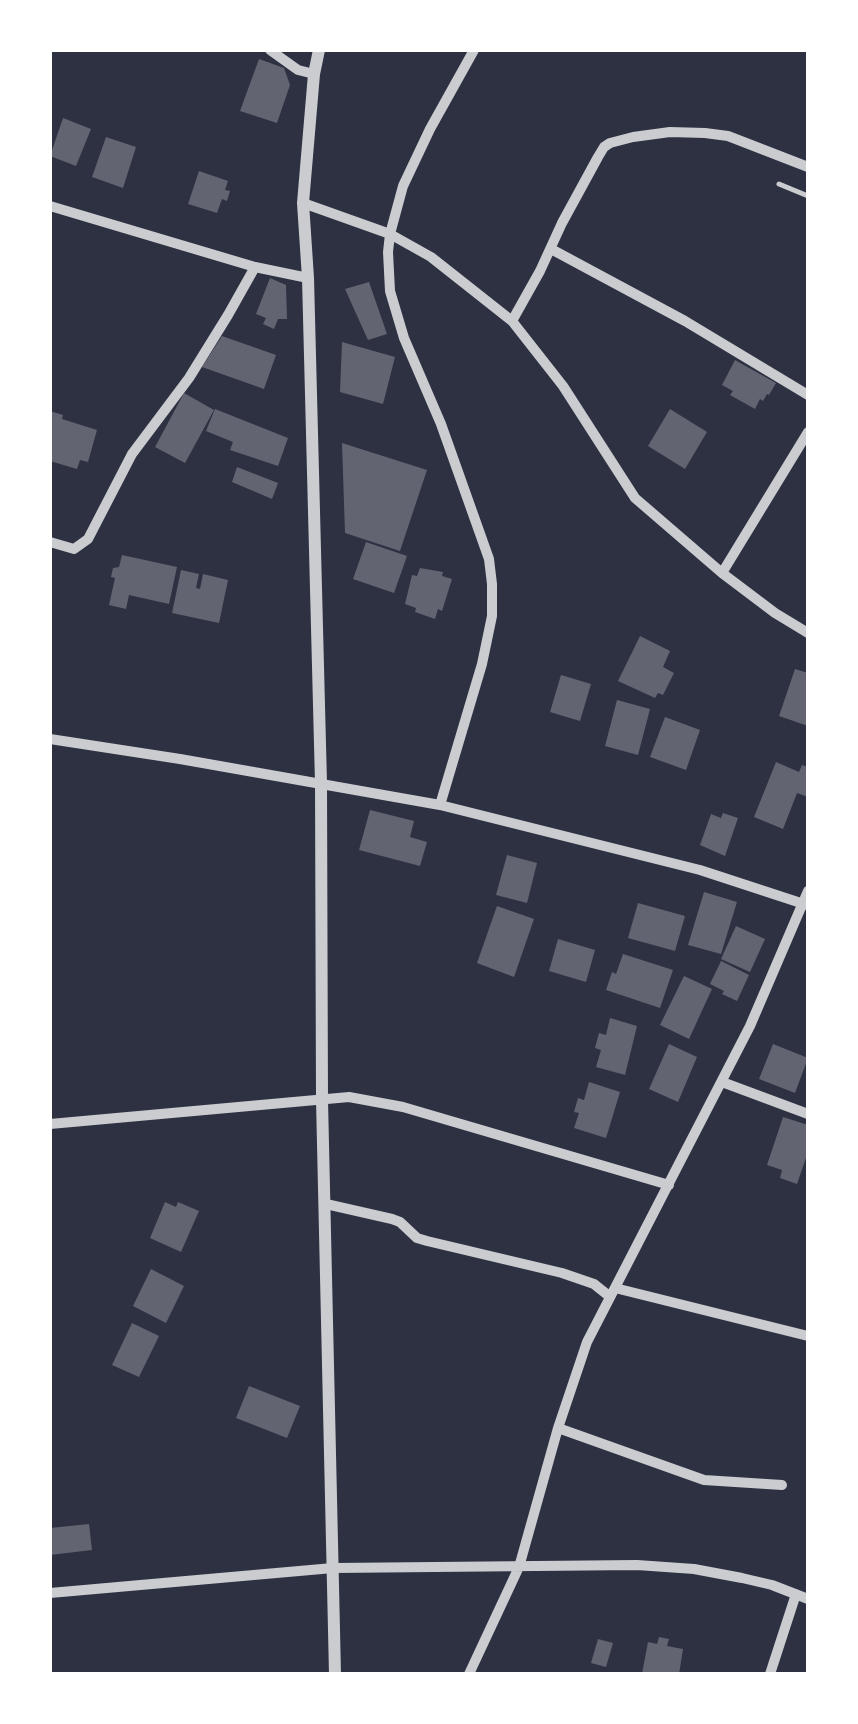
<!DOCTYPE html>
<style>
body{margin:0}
#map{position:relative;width:858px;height:1724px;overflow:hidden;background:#2d3142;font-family:Mulish,sans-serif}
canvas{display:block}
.frame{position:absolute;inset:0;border:52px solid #fff;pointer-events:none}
</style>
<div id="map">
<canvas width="858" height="1724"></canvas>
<div class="frame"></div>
</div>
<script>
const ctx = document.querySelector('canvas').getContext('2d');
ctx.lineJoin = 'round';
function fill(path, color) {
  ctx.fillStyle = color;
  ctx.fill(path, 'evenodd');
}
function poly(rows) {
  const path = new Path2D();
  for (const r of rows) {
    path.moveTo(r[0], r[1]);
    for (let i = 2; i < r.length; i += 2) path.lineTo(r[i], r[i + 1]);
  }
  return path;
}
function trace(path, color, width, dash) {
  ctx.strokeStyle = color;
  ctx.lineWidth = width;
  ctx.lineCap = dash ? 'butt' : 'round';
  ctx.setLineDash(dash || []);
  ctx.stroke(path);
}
fill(poly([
 [259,59,284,68,290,85,277,123,240,111],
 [63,118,91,129,76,166,50,156],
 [106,137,136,147,123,188,92,177],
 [199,171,228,181,225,190,230,191,227,201,222,199,217,213,188,204],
 [270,278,286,285,287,319,278,319,274,329,263,324,266,318,256,314],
 [369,282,387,334,368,340,345,289],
 [222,336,276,355,264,389,202,367],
 [342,342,395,357,383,404,340,392],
 [735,360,776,383,769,395,767,394,763,401,760,399,755,409,730,395,733,391,722,385],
 [184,393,214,410,185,463,155,447],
 [215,409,288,438,278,466,230,450,233,442,206,431],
 [670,409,707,432,685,469,648,446],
 [50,411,63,415,62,419,97,430,88,462,80,460,77,469,50,461],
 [342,443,427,470,400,551,345,533],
 [237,467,278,483,272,499,232,482],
 [366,542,407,556,394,593,353,579],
 [122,555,177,567,169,604,129,595,126,609,109,605,115,578,111,577,113,568,119,567],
 [420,568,443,572,442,576,452,579,442,611,438,609,435,619,415,612,416,608,405,604,412,575,417,576],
 [181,570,199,574,196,588,200,589,203,574,228,580,219,623,172,613],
 [640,636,670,651,663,667,674,673,663,695,658,693,655,698,618,681],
 [795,669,808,673,808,726,779,716],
 [561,675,591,684,580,721,550,712],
 [617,700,650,709,638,755,605,746],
 [665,717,700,730,686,770,650,757],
 [776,762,799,772,802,765,808,767,808,797,797,793,783,829,754,817],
 [370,810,414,821,410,837,427,842,420,866,359,850],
 [723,813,738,818,725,856,700,845,711,814,721,818],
 [507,855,537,863,527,903,496,895],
 [704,892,737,902,721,954,688,945],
 [638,903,685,916,675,951,628,938],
 [497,906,534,919,514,977,477,963],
 [736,926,765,939,750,972,721,959],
 [558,939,595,950,586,982,549,971],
 [623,954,673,970,660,1008,606,990,612,972,616,974],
 [721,961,749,975,737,1001,722,994,724,991,710,984],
 [684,976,712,989,689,1039,660,1025],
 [610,1018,637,1026,625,1075,596,1067,601,1050,595,1048,599,1033,606,1035],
 [669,1044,697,1057,678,1102,649,1089],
 [773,1044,808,1058,795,1093,759,1079],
 [589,1082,620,1092,606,1138,574,1128,579,1113,574,1112,578,1098,584,1100],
 [783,1117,808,1125,808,1152,797,1184,780,1178,782,1170,767,1165],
 [165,1202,176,1207,178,1202,199,1211,181,1252,150,1238],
 [151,1269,184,1286,166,1323,133,1306],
 [132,1323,159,1336,139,1377,112,1365],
 [249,1386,300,1406,287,1438,236,1418],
 [89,1524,92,1550,50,1555,50,1528],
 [659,1637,669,1639,667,1646,683,1649,679,1674,642,1674,648,1642,657,1644],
 [598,1639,613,1643,606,1667,591,1663]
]), '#626471');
trace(poly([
 [779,184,808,196]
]), '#caccd0', 5);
trace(poly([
 [270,50,298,70,314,74],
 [303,203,390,234,431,257,512,321,563,386,635,498,722,573,775,613,808,633],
 [50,206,255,267,308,278],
 [551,249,685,321,808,395],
 [512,321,540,271,562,223,598,157,604,147,610,143,633,137,670,132,705,133,728,136,808,167],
 [50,542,74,549,88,539,132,454,189,378,228,315,255,267],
 [722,573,808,432],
 [50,739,180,759,440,805,700,870,807,905],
 [440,805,482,664,492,616,492,584,489,559,441,424,404,338,390,291,388,252,390,234,403,186,430,129,474,50],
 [722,1082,808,1114],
 [50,1124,349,1097,403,1107,669,1185],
 [326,1204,392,1219,400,1222,417,1238,427,1241,562,1273,594,1284,609,1296],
 [615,1288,808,1336],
 [558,1428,704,1480,782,1485],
 [50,1593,333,1568,637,1565,694,1569,742,1578,772,1585,808,1599],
 [469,1674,519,1567,558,1428,587,1342,750,1026,808,891],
 [770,1674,796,1594]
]), '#caccd0', 10);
trace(poly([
 [319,50,314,74,303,203,308,278,321,783,322,1100,335,1674]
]), '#caccd0', 12);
</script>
